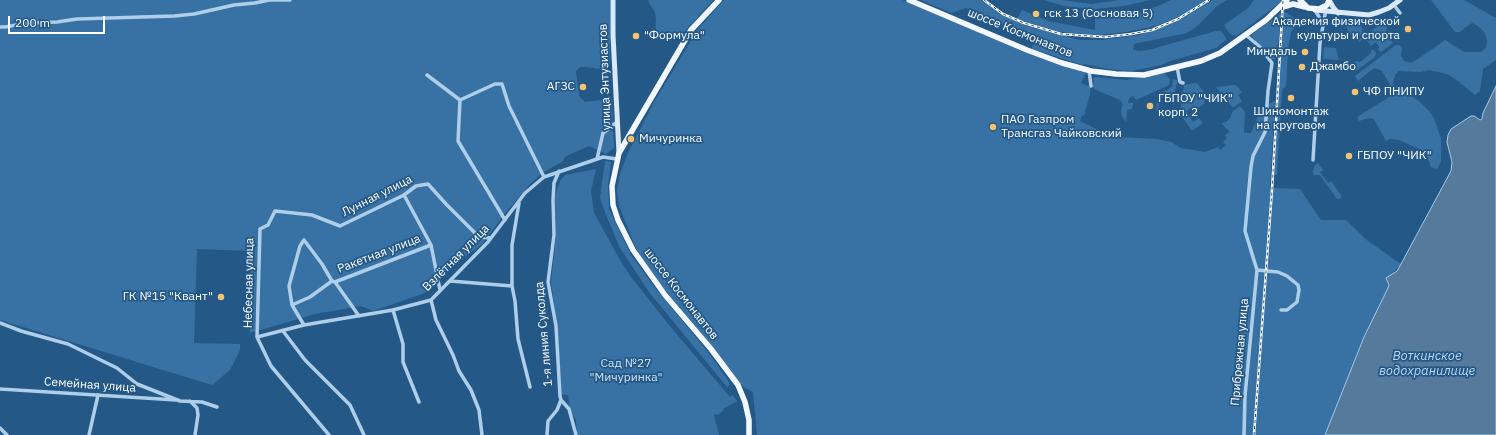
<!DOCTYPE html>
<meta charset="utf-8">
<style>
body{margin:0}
#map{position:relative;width:1496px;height:435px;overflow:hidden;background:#245887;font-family:"IBM Plex Sans",sans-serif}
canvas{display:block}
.scale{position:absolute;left:8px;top:16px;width:97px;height:18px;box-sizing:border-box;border:2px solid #fff;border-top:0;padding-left:5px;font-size:12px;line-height:14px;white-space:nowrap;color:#fff;-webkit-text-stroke:3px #245887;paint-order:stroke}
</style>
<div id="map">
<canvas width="1496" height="435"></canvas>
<div class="scale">200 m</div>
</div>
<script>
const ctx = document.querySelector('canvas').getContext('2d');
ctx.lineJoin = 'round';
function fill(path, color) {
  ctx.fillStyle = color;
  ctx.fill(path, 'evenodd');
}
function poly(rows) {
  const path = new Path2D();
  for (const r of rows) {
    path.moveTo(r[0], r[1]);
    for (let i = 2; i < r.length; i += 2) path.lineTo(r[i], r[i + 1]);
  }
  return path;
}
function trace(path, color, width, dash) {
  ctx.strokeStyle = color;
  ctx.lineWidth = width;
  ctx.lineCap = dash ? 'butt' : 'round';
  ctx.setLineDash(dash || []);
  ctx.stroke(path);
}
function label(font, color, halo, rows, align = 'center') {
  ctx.font = font + ' "IBM Plex Sans",sans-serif';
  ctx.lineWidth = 3.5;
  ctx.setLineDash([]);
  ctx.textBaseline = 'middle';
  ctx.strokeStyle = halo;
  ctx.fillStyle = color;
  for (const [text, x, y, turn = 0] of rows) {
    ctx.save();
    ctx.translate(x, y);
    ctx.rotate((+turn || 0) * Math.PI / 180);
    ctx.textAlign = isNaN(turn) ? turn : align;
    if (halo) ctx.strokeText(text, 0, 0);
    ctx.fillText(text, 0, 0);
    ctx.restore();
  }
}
fill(poly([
 [0,0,610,0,610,64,609,66,598,69,587,67,580,67,576,71,579,96,585,102,609,99,612,100,614,148,606,154,589,146,566,156,562,162,542,173,530,184,507,211,482,244,465,257,425,293,373,311,361,306,315,314,250,333,251,251,197,249,194,343,240,344,240,350,230,370,212,385,0,320],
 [648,0,713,0,679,38,666,36,655,39,656,20,655,12,649,3],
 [724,0,902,0,1073,69,1086,73,1081,83,1090,87,1090,94,1084,116,1082,115,1080,121,1108,135,1117,137,1157,139,1171,142,1181,148,1205,152,1218,147,1220,150,1226,145,1223,142,1227,138,1225,135,1230,132,1221,123,1226,122,1230,118,1233,111,1240,106,1245,112,1244,133,1251,133,1262,107,1275,101,1270,188,1300,189,1321,220,1346,220,1368,241,1401,264,1386,280,1389,285,1388,288,1364,337,1325,435,757,435,753,392,745,388,733,376,713,348,661,285,637,251,619,206,617,190,620,174,627,155,653,104,698,29],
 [921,0,981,0,1002,14,1024,25,1080,40,1102,40,1139,35,1174,22,1212,0,1227,0,1217,6,1196,27,1187,33,1134,44,1133,50,1139,51,1148,50,1216,31,1221,31,1227,39,1216,48,1170,61,1161,65,1131,71,1108,69,1084,64,1083,65,1032,49,1032,46,1035,44,1052,46,1054,44,1012,30,966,8,951,13],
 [1044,0,1062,0,1091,4,1119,0,1150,0,1124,6,1093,9,1064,6],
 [1171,0,1206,0,1183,15,1156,26,1126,32,1099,35,1060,32,1017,19,1022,10,1048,21,1095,30,1095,18,1118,17,1140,13,1158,6],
 [1254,0,1281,0,1281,2,1236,36,1230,34,1224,25,1248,8],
 [1431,0,1464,0,1496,18,1496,60,1483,69,1480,91,1475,95,1458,81,1447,74,1429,70,1421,72,1399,71,1395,75,1393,84,1419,101,1429,111,1434,118,1441,139,1441,161,1437,169,1431,167,1426,154,1419,149,1399,140,1390,139,1386,141,1374,119,1369,118,1359,121,1357,118,1360,115,1388,98,1391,93,1392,88,1382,71,1378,69,1374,68,1358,81,1355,76,1396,45,1399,45,1402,48,1401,56,1404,61,1411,63,1418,59,1445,40,1464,52,1481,52,1486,48,1487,41,1485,33,1478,26,1472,23,1466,27,1460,32,1455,32],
 [1285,12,1293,17,1295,27,1291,32,1288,49,1286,87,1282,89,1277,175,1273,175,1283,13],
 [1280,14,1281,16,1279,39,1275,59,1271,59,1251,35],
 [1344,20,1361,22,1363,34,1355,40,1348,31],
 [1384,22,1387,27,1386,32,1393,43,1381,52,1378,50,1379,47,1376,42,1371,46,1365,38,1359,42,1358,40],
 [1324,47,1336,48,1339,60,1323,59],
 [1371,50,1374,50,1376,53,1375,57,1356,71,1353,71,1351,65,1356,61,1360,62,1371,53],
 [1164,73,1170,79,1169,85,1136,100,1133,96,1129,98,1128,103,1133,103,1133,104,1132,109,1127,110,1126,122,1122,116,1121,111,1123,104,1120,100,1096,90,1092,86,1094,82,1093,79,1095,77,1127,80],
 [1173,79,1178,80,1173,98,1160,97,1158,111,1156,111,1158,95,1172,87],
 [1195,83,1197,83,1204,92,1203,92,1204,94,1198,96,1197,99,1200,100,1204,95,1205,97,1204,104,1195,110,1193,107,1186,111,1193,122,1199,118,1203,123,1192,131,1180,114,1184,85],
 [1236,85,1242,92,1238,95,1242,101,1233,108,1216,87],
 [605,161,611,162,608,185,609,209,631,255,656,289,708,352,727,379,730,385,727,387,649,292,620,248,606,215,600,198],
 [1318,163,1323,170,1320,172,1328,183,1331,181,1342,197,1340,199,1337,199,1320,175,1314,175,1313,173,1314,166],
 [596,169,591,191,594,213,620,260,631,277,673,330,730,397,733,395,737,401,723,409,724,410,718,415,715,414,714,415,719,435,577,435,576,420,570,410,568,395,561,394,557,325,551,282,556,235,555,196,560,181,565,175]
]), '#3872a4');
const water = poly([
 [1496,86,1496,435,1325,435,1364,337,1388,288,1389,285,1386,278,1397,271,1401,264,1451,171,1452,162,1447,142,1448,135,1451,129,1471,116,1474,116,1480,120,1482,119,1483,113,1496,86]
]);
fill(water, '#567a9b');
trace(water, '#a3caea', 1);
trace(poly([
 [1394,5,1400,13],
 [1315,10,1322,22],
 [0,27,5,27,29,23,57,22,77,19,174,16,194,14,234,5,255,3,269,0,290,0],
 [1177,67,1180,82,1183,83],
 [1089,70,1091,86],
 [427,75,460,100],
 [597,159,603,133,617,122],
 [1313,160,1320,43,1326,9],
 [559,171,554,183,553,200,554,235,548,282,556,326,560,396,561,400,569,409,576,435],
 [404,195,431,245,440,290],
 [519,203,512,245,512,286,515,301,518,339,530,387],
 [505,220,458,141,460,100,495,84,502,84,509,106,544,177],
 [1257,270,1278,272,1287,276,1298,285,1299,290,1297,302,1287,310,1281,310],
 [450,281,512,286],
 [335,282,431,245],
 [431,300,436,320,453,355,459,371,471,390,479,410,482,435],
 [292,305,310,297,332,281],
 [393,310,403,344,403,362,419,402],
 [0,323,21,331,68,344,117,368,137,384,180,401,202,402,217,407],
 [304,325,292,305,289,286,300,246,304,240,322,264,332,281,335,282,359,316],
 [283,331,305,360,350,405,364,435],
 [257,337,304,325,393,310,431,300,488,242,525,193,544,177,603,157,617,159],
 [0,389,176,400],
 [190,401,197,408,198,415,195,435],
 [0,428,7,435],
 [89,435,98,395],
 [329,435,271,366,257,337,260,229,268,225,275,211,312,215,340,226,404,195,416,186,428,184,446,204,479,237,491,238],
 [547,435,548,421,557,410,561,400],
 [1244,435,1245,396,1257,270,1245,231,1251,167,1253,156,1265,132,1268,91,1272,63,1260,47,1246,35]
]), '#afcee9', 3.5);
trace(poly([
 [613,0,613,35,619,153],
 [1329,0,1333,7,1338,13],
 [1315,10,1369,15,1379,12,1389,8,1400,0]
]), '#d9e9f7', 5);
trace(poly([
 [719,0,691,30,619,153,612,186,613,205,618,220,633,250,665,295,711,349,738,385,745,402,749,420,749,435],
 [909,0,1027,50,1062,63,1091,71,1116,74,1144,75,1201,61,1220,53,1266,20,1287,0],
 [1300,0,1308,8,1319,9,1327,5,1329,0],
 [1283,7,1293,4,1305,7]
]), '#f2f8fe', 5.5);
const rail = poly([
 [984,0,1003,14,1024,23,1061,34,1105,37,1131,34,1152,30,1178,19,1209,0],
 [1254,435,1272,190,1283,0]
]);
trace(rail, '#fff', 2.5);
trace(rail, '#245887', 1, [3]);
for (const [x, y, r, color] of [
 [1036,14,4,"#f3c372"],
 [1408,29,4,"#f3c372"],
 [636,36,4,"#f3c372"],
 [1305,52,4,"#f3c372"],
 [1302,67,4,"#f3c372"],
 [583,87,4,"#f3c372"],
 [1355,92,4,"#f3c372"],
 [1291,98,4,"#f3c372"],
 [1150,106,4,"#f3c372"],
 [993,127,4,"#f3c372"],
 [631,139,4,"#f3c372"],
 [1349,156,4,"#f3c372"],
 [221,297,4,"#f3c372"]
]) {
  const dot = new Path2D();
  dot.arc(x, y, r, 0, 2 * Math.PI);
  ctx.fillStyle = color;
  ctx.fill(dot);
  trace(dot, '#245887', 1.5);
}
label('12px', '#fff', '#245887', [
 ["гск 13 (Сосновая 5)",1044,14],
 ["Академия физической",1400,22,"right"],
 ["культуры и спорта",1400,36,"right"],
 ["\"Формула\"",644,36],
 ["Миндаль",1297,52,"right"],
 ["Джамбо",1310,67],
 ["АГЗС",575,87,"right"],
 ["ЧФ ПНИПУ",1363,92],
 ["ГБПОУ \"ЧИК\"",1158,99],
 ["корп. 2",1158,113],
 ["Шиномонтаж",1291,112,"center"],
 ["на круговом",1291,126,"center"],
 ["ПАО Газпром",1001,120],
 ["Трансгаз Чайковский",1001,134],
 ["Мичуринка",639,139],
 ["ГБПОУ \"ЧИК\"",1357,156],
 ["ГК №15 \"Квант\"",213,297,"right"]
], 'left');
label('12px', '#fff', '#245887', [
 ["шоссе Космонавтов",1020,33,22],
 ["улица Энтузиастов",605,77,-92],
 ["Лунная улица",377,196,-27],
 ["Ракетная улица",379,254,-21],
 ["Взлётная улица",456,258,-45],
 ["Небесная улица",249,283,-89],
 ["шоссе Космонавтов",681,294,52],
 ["1-я линия Суколда",544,334,-95],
 ["Прибрежная улица",1240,352,-85],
 ["Семейная улица",90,385,4]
]);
label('12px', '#d3e6f7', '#245887', [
 ["Сад №27",626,364],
 ["\"Мичуринка\"",626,378]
]);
label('italic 13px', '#bad8f0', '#245887', [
 ["Воткинское",1427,356],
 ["водохранилище",1427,371]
]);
</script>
